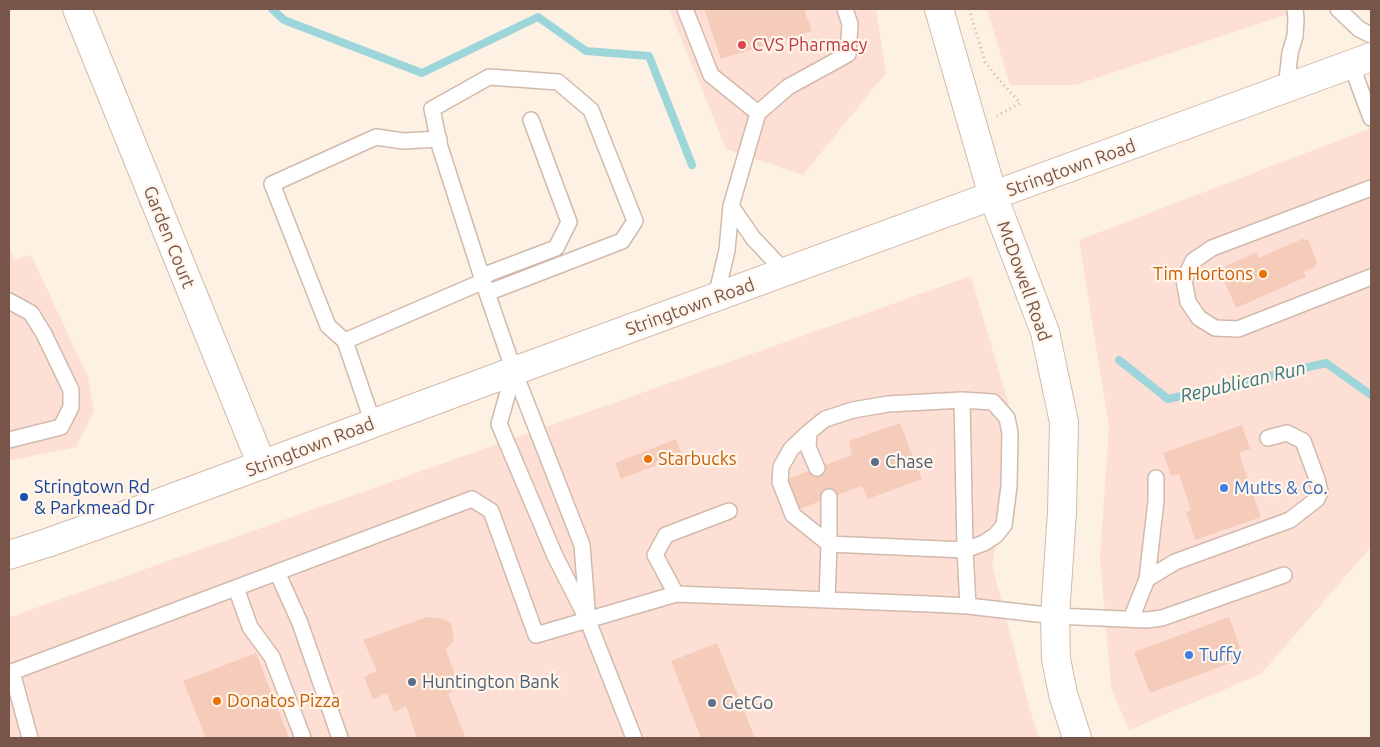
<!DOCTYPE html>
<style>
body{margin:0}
#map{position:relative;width:1380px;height:747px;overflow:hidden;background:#fdf1e3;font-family:Ubuntu,sans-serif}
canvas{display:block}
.frame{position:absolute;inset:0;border:10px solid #775548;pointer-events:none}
</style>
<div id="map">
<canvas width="1380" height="747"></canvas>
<div class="frame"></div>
</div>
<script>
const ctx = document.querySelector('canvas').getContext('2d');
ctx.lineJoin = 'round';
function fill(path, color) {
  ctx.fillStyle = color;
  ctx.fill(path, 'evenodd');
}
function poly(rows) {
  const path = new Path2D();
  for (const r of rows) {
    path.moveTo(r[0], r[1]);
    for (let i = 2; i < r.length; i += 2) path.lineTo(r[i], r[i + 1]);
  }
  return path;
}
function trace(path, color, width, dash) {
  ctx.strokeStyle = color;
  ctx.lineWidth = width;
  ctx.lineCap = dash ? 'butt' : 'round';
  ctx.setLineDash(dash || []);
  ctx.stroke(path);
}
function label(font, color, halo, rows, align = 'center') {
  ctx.font = font + ' Ubuntu,sans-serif';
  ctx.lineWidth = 4.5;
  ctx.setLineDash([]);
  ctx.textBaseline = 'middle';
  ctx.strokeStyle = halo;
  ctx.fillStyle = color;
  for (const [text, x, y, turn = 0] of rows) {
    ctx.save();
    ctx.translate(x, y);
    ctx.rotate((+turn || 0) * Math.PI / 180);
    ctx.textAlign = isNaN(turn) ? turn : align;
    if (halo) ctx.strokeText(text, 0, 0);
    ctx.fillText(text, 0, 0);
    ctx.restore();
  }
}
fill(poly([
 [669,9,876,9,886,73,803,175,726,149],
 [987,9,1303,9,1076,85,1010,85],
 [1371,128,1371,547,1261,674,1129,730,1111,687,1100,557,1109,427,1079,240],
 [9,247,14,260,31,255,88,377,94,411,76,447,9,461],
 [971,276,1019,440,992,564,1030,710,1039,738,9,738,9,619,13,616]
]), '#fedfd6');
trace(poly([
 [272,9,284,20,422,73,538,17,586,51,649,56,692,165],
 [1119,360,1168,399,1326,363,1371,395]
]), '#9cd5da', 8);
fill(poly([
 [704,9,804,9,812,31,721,59],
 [1302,239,1308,240,1317,262,1315,267,1304,272,1306,277,1236,308,1219,269,1257,252,1259,258],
 [900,423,922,479,868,499,862,486,799,509,787,479,852,455,849,441],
 [1242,425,1250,449,1239,453,1261,517,1195,540,1186,512,1191,510,1179,474,1171,476,1163,453],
 [676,439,682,455,621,479,615,463],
 [427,617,441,618,451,623,454,640,446,650,460,688,448,694,466,738,417,738,406,706,394,712,387,693,373,699,364,677,377,671,363,640],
 [1229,617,1244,658,1150,693,1134,652],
 [717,643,755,738,701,738,671,661],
 [256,653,289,738,206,738,183,681]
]), '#f4ccb9');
const service = poly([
 [685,9,711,75,758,113],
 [1338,9,1359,29,1371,35],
 [1351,64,1371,118],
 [1286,89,1290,53,1295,36,1296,19,1295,9],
 [1371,188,1212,248,1193,261,1184,280,1188,302,1199,318,1215,328,1238,329,1371,277],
 [731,206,753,238,785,272],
 [482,276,556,248,569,222,531,120],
 [487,293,622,241,635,221,591,110,558,82,489,77,432,109,440,147,487,293,514,371,582,545,588,621,555,556,499,424,514,371],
 [716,297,727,250,731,206,758,113,788,87,848,54,850,24,845,9],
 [9,301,31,313,44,334,71,390,71,407,61,427,9,440],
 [345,341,484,281],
 [373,423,345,341,328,326,272,184,376,137,403,141,439,139],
 [809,432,791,449,781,467,780,482,793,515,829,544,965,550,962,400],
 [817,468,808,447,809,432,825,419,853,410,888,404,962,400,993,402,1007,418,1010,433,1009,486,1004,525,996,535,984,543,965,550,968,606],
 [277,572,300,623,340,738],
 [1147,579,1156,501,1156,478],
 [236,588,250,627,272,657,303,738],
 [676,594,655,555,666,535,729,511],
 [827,600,829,544,829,497],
 [1131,619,1147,579,1175,562,1290,520,1317,499,1320,492,1317,479,1303,441,1287,433,1268,438],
 [588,621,634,738],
 [30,738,12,672,472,499,491,511,536,635,676,594,929,604,968,606,1055,616,1147,620,1162,618,1284,575]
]);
const minor = poly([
 [77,9,262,465],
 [939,9,993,196]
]);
const tertiary = poly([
 [993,196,1045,332,1064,422,1062,512,1055,616,1056,659,1063,694,1077,738]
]);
const secondary = poly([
 [9,555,47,543,148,507,514,371,1371,57]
]);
trace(service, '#d1baac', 18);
trace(minor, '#d1baac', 30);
trace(tertiary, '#d1baac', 30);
trace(secondary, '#d5b9a9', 30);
trace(poly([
 [969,9,985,62,1001,82,1020,103,997,116]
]), '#d9af9c', 3, [1, 4]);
trace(service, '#fff', 15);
trace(minor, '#fff', 28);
trace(tertiary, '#fff', 28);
trace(secondary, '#fff', 28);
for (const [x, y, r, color] of [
 [742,45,5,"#e0444e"],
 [1263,274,5,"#e8710a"],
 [648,459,5,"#e8710a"],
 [875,462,5,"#5c6f8a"],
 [1224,488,5,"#3f7fe0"],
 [24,497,5,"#1a4fb4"],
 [1189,655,5,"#3f7fe0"],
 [412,682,5,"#5c6f8a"],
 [217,701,5,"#e8710a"],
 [712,703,5,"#5c6f8a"]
]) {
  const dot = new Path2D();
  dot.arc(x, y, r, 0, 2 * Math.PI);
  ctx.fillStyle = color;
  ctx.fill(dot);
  trace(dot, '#fff5ea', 2);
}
label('18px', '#be3a42', '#fff5ea', [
 ["CVS Pharmacy",752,45]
], 'left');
label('18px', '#775548', '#fff5ea', [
 ["Stringtown Road",1071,168,-20],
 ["Garden Court",169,237,68],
 ["McDowell Road",1024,281,70],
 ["Stringtown Road",690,307,-20],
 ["Stringtown Road",310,447,-21]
]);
label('18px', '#c56008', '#fff5ea', [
 ["Tim Hortons",1253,274,"right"],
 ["Starbucks",658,459],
 ["Donatos Pizza",227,701]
], 'left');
label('18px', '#4e5e75', '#fff5ea', [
 ["Chase",885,462],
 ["Huntington Bank",422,682],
 ["GetGo",722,703]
], 'left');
label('18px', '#164399', '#fff5ea', [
 ["Stringtown Rd",34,487],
 ["& Parkmead Dr",34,508]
], 'left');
label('18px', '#366cbe', '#fff5ea', [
 ["Mutts & Co.",1234,488],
 ["Tuffy",1199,655]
], 'left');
label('italic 19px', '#3a777d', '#fff5ea', [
 ["Republican Run",1243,382,-13]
]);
</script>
